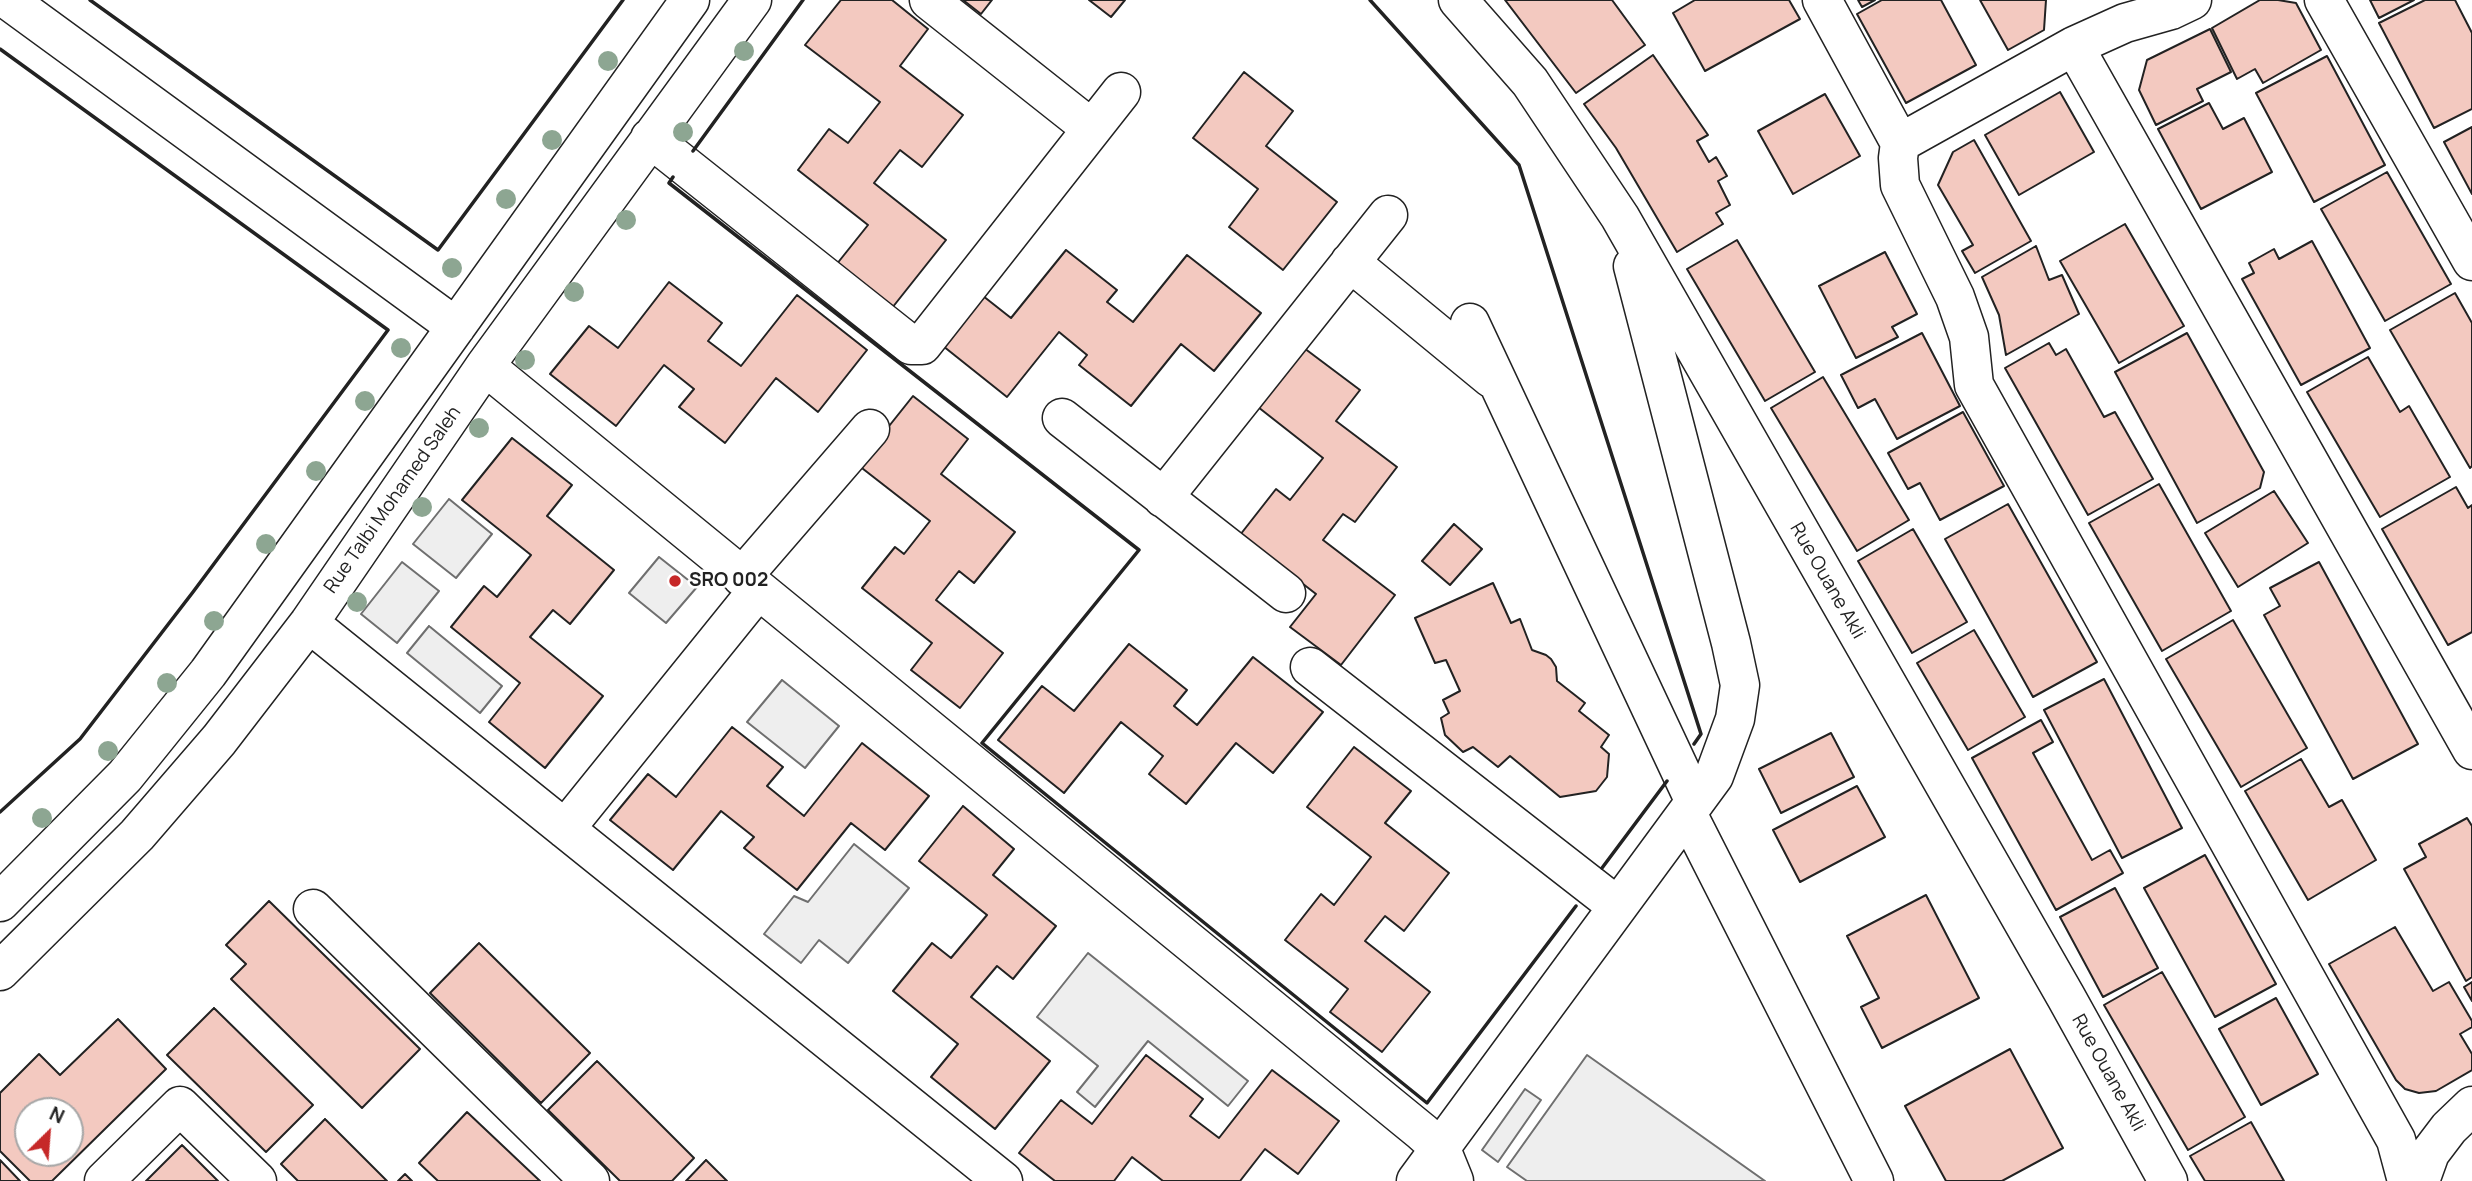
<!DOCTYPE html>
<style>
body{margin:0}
#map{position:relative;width:2472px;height:1181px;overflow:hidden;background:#fff;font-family:Manrope,sans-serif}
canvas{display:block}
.north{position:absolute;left:14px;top:1097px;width:70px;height:70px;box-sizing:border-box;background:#fff;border:2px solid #a7a7a7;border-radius:50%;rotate:25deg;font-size:19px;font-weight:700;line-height:28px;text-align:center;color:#222}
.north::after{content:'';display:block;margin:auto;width:24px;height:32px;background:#c62828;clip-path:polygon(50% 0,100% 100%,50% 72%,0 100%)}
</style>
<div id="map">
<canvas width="2472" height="1181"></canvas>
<div class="north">N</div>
</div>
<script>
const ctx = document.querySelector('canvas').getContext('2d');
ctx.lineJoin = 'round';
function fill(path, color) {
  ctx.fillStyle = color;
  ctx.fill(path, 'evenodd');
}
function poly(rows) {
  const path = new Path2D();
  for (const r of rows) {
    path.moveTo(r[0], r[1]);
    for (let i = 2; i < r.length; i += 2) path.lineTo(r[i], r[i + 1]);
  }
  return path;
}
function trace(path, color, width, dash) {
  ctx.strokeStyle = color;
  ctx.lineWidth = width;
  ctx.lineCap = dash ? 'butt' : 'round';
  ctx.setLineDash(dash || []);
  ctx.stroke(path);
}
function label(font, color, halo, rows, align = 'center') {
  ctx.font = font + ' Manrope,sans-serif';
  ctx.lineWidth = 5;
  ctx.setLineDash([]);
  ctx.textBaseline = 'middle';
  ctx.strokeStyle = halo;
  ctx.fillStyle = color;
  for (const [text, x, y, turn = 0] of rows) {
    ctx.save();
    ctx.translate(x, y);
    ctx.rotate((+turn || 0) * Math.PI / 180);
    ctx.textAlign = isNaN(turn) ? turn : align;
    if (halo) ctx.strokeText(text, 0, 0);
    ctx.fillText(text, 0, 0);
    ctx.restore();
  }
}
const green = poly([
 [449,499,492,534,456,578,413,544,449,499],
 [659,557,697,587,666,623,629,593,659,557],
 [402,562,439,591,397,643,361,614,402,562],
 [429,626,502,686,480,713,407,653,429,626],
 [782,680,839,726,805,768,747,722,782,680],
 [854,844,909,888,848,963,819,940,801,963,764,934,794,896,808,902,854,844],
 [1088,953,1248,1081,1228,1106,1148,1041,1095,1107,1077,1092,1098,1066,1037,1017,1088,953],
 [1587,1055,1765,1181,1527,1181,1507,1167,1587,1055],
 [1525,1089,1541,1100,1498,1162,1482,1150,1525,1089]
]);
fill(green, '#eee');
trace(green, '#6f6f6f', 2);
const building = poly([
 [841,0,892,0,928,29,900,66,963,115,922,167,900,150,874,183,946,240,892,308,836,265,868,225,798,170,829,129,848,143,880,102,805,45,841,0],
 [963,0,992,0,981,14,963,0],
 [1089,0,1125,0,1111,17,1089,0],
 [1505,0,1612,0,1645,45,1576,93,1505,0],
 [1695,0,1789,0,1800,19,1705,71,1673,13,1695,0],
 [1858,0,1875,0,1862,7,1858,0],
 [1882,0,1941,0,1976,65,1906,103,1857,14,1882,0],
 [1980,0,2046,0,2044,30,2008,50,1980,0],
 [2260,0,2278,0,2296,3,2321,50,2263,83,2255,69,2237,79,2212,28,2260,0],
 [2370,0,2414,0,2379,18,2370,0],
 [2425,0,2455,0,2472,33,2472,109,2434,128,2379,23,2425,0],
 [2210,29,2231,72,2197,89,2203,101,2156,125,2139,90,2147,60,2210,29],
 [1653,55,1708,135,1697,141,1709,162,1716,157,1727,176,1718,181,1730,205,1716,213,1723,224,1677,252,1616,148,1584,104,1653,55],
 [2327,56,2385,165,2314,202,2256,93,2327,56],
 [1244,72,1293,111,1266,146,1337,202,1283,270,1229,227,1258,189,1193,138,1244,72],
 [2060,92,2094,152,2019,195,1985,135,2060,92],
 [1825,94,1860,156,1793,194,1758,131,1825,94],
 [2209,103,2223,129,2244,118,2272,172,2201,209,2158,129,2209,103],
 [2472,127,2472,194,2444,142,2472,127],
 [1974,140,2031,241,1975,273,1962,251,1973,245,1938,185,1953,152,1974,140],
 [2387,172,2451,284,2385,321,2321,209,2387,172],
 [2125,224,2184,326,2119,363,2060,261,2125,224],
 [1737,240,1815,372,1765,401,1687,269,1737,240],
 [2312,241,2370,348,2301,385,2242,279,2254,273,2249,263,2274,249,2279,259,2312,241],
 [2036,246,2049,280,2062,275,2079,314,2006,355,1999,315,1982,277,2036,246],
 [1066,250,1117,290,1107,302,1133,322,1187,255,1261,313,1214,371,1181,344,1131,406,1079,365,1087,355,1059,332,1007,397,938,342,978,292,1011,318,1066,250],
 [1885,252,1917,314,1892,327,1898,337,1856,358,1819,286,1885,252],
 [669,282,722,323,708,341,741,366,797,295,867,350,818,412,776,378,725,443,679,407,694,389,664,365,616,426,550,374,589,326,618,348,669,282],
 [2455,293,2472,323,2472,466,2470,468,2390,330,2455,293],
 [1922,333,1960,406,1897,439,1875,399,1858,408,1841,375,1922,333],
 [2187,333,2264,472,2260,488,2197,523,2115,372,2187,333],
 [2049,343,2056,355,2066,349,2104,417,2115,412,2153,479,2088,515,2005,368,2049,343],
 [1304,348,1360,390,1336,421,1397,467,1355,522,1343,514,1323,540,1395,595,1341,665,1290,627,1316,594,1240,535,1276,489,1290,500,1323,458,1258,407,1304,348],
 [2368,357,2400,412,2409,406,2450,477,2380,517,2307,392,2368,357],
 [1823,377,1909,520,1857,551,1771,408,1823,377],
 [913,396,968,439,941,474,1015,532,974,583,959,571,936,600,1003,653,960,708,911,670,932,643,862,588,895,547,904,554,930,521,858,465,913,396],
 [1963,412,2004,486,1940,520,1920,483,1908,489,1888,453,1963,412],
 [512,438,572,485,547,516,614,570,570,624,553,610,530,637,603,696,545,768,489,722,520,683,451,627,484,586,497,597,531,555,462,500,512,438],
 [2159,484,2231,611,2162,651,2089,523,2159,484],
 [2456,487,2468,508,2472,505,2472,632,2448,645,2382,529,2456,487],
 [2274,491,2308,543,2238,587,2205,533,2274,491],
 [2008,504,2097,662,2033,697,1945,539,2008,504],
 [1454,524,1482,549,1450,585,1422,561,1454,524],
 [1913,529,1967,622,1912,653,1858,561,1913,529],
 [2319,562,2418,744,2353,779,2264,615,2280,606,2270,588,2319,562],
 [1493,583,1511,623,1520,619,1532,650,1546,655,1551,659,1556,667,1557,681,1585,703,1579,711,1609,735,1601,747,1609,754,1607,777,1596,791,1560,797,1510,756,1498,767,1473,747,1463,752,1445,735,1441,718,1449,713,1443,700,1460,691,1446,660,1435,663,1415,618,1493,583],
 [2233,620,2307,748,2241,787,2166,659,2233,620],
 [1974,630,2025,717,1968,750,1917,663,1974,630],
 [1129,644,1187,690,1174,706,1197,725,1253,657,1323,712,1273,773,1236,743,1186,804,1149,774,1163,756,1121,722,1064,793,998,740,1042,686,1074,711,1129,644],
 [2104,679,2182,828,2122,858,2044,710,2104,679],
 [2041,720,2053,742,2033,753,2092,860,2110,850,2123,873,2056,910,1972,758,2041,720],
 [732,727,783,767,767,786,804,816,862,743,929,796,885,850,851,823,797,890,744,848,754,837,721,811,673,870,610,820,648,774,676,797,732,727],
 [1831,733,1854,777,1781,813,1759,769,1831,733],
 [1354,747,1411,791,1385,823,1449,873,1404,931,1385,916,1365,941,1430,992,1382,1052,1330,1012,1348,989,1285,940,1321,894,1334,905,1371,857,1307,807,1354,747],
 [2301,759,2329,807,2342,800,2376,860,2308,900,2245,791,2301,759],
 [1857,786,1885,837,1800,882,1773,830,1857,786],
 [963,806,1014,849,993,875,1056,926,1013,979,997,966,971,997,1050,1061,995,1129,931,1077,958,1044,893,991,932,943,951,958,987,915,919,861,963,806],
 [2467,818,2472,826,2472,977,2466,981,2404,869,2426,857,2419,844,2467,818],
 [2205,855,2276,984,2215,1017,2144,888,2205,855],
 [2115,888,2158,968,2103,997,2060,917,2115,888],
 [1926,895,1979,998,1882,1048,1861,1007,1879,998,1847,936,1926,895],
 [269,901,420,1049,362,1108,231,979,246,964,226,945,269,901],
 [2395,927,2433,991,2449,982,2472,1021,2472,1027,2460,1034,2472,1054,2472,1070,2436,1091,2419,1093,2405,1089,2396,1080,2329,964,2395,927],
 [479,943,590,1053,541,1103,430,993,479,943],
 [2162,972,2245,1117,2188,1150,2104,1005,2162,972],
 [2472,982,2472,1001,2464,987,2472,982],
 [2276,998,2318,1074,2261,1105,2219,1029,2276,998],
 [214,1008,313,1105,266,1152,167,1055,214,1008],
 [118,1019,166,1069,52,1181,30,1181,0,1151,0,1093,39,1054,60,1075,118,1019],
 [28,1111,70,1111,70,1153,28,1153,28,1111],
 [2010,1049,2063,1148,2002,1181,1946,1181,1905,1106,2010,1049],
 [1146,1055,1203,1099,1190,1116,1219,1138,1272,1070,1339,1121,1298,1174,1265,1149,1240,1181,1163,1181,1132,1157,1114,1181,1055,1181,1019,1153,1061,1100,1092,1124,1146,1055],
 [597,1061,694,1158,672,1181,620,1181,548,1110,597,1061],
 [467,1112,540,1181,438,1181,419,1163,467,1112],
 [325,1119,387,1181,298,1181,281,1164,325,1119],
 [2251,1122,2284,1181,2205,1181,2190,1156,2251,1122],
 [182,1145,218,1181,146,1181,182,1145],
 [0,1160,20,1181,0,1181,0,1160],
 [706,1160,727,1181,686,1181,706,1160],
 [405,1174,412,1181,398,1181,405,1174]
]);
fill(building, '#f3c9c0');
trace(building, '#222', 2);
const minor = poly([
 [8,0,456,327],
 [929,0,1092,129],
 [1458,0,1530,82,1620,217,2066,997,2168,1181],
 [1822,0,1900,143,1898,158,1900,185,1955,297,1969,337,1974,385,2396,1140,2407,1181],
 [2324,0,2472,261],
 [2074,46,2472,750],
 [650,138,911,345,922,345,1121,92],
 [1900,143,2074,46,2125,23,2171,10,2192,0],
 [1350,262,1491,378],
 [1470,323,1695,802],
 [485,366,1422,1132,1441,1149,1454,1181],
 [1062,418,1286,593],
 [1163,498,1388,215],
 [742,577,870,429],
 [309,623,1003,1181],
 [1310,667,1617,906],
 [1687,813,1874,1181],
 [565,829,758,590],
 [0,902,125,776,208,673,690,0],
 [313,909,590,1181],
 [0,971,137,835,219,740,309,623,485,366,752,0],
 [104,1181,180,1106,257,1181],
 [1416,1181,1714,776,1735,719,1740,685,1731,643,1633,266],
 [2420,1181,2430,1153,2449,1128,2472,1106]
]);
trace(minor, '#222', 41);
trace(minor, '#fff', 38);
trace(poly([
 [90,0,438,250,623,0],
 [1370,0,1519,165,1701,734,1694,744],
 [0,49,388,330,193,592,80,739,0,812],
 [693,151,803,0],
 [673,177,669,183,1139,550,982,743,1427,1103,1576,906],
 [1602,868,1667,781]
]), '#222', 3.5);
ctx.fillStyle = '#8da692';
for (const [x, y] of [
 [744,51],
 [608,61],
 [683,132],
 [552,140],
 [506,199],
 [626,220],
 [452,268],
 [574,292],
 [401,348],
 [525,360],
 [365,401],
 [479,428],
 [316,471],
 [422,507],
 [266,544],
 [357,602],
 [214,621],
 [167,683],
 [108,751],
 [42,818]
]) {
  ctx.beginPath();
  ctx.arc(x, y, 10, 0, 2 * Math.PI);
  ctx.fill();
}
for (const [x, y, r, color] of [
 [675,581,7,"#c62828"]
]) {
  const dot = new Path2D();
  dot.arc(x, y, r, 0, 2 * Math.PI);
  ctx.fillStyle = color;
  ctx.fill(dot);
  trace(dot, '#fff', 2.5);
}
label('19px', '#222', '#fff', [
 ["Rue Talbi Mohamed Saleh",393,500,-55],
 ["Rue Ouane Akli",1827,581,60],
 ["Rue Ouane Akli",2108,1073,61]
]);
label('bold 19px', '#222', '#fff', [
 ["SRO 002",689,581]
], 'left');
</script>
